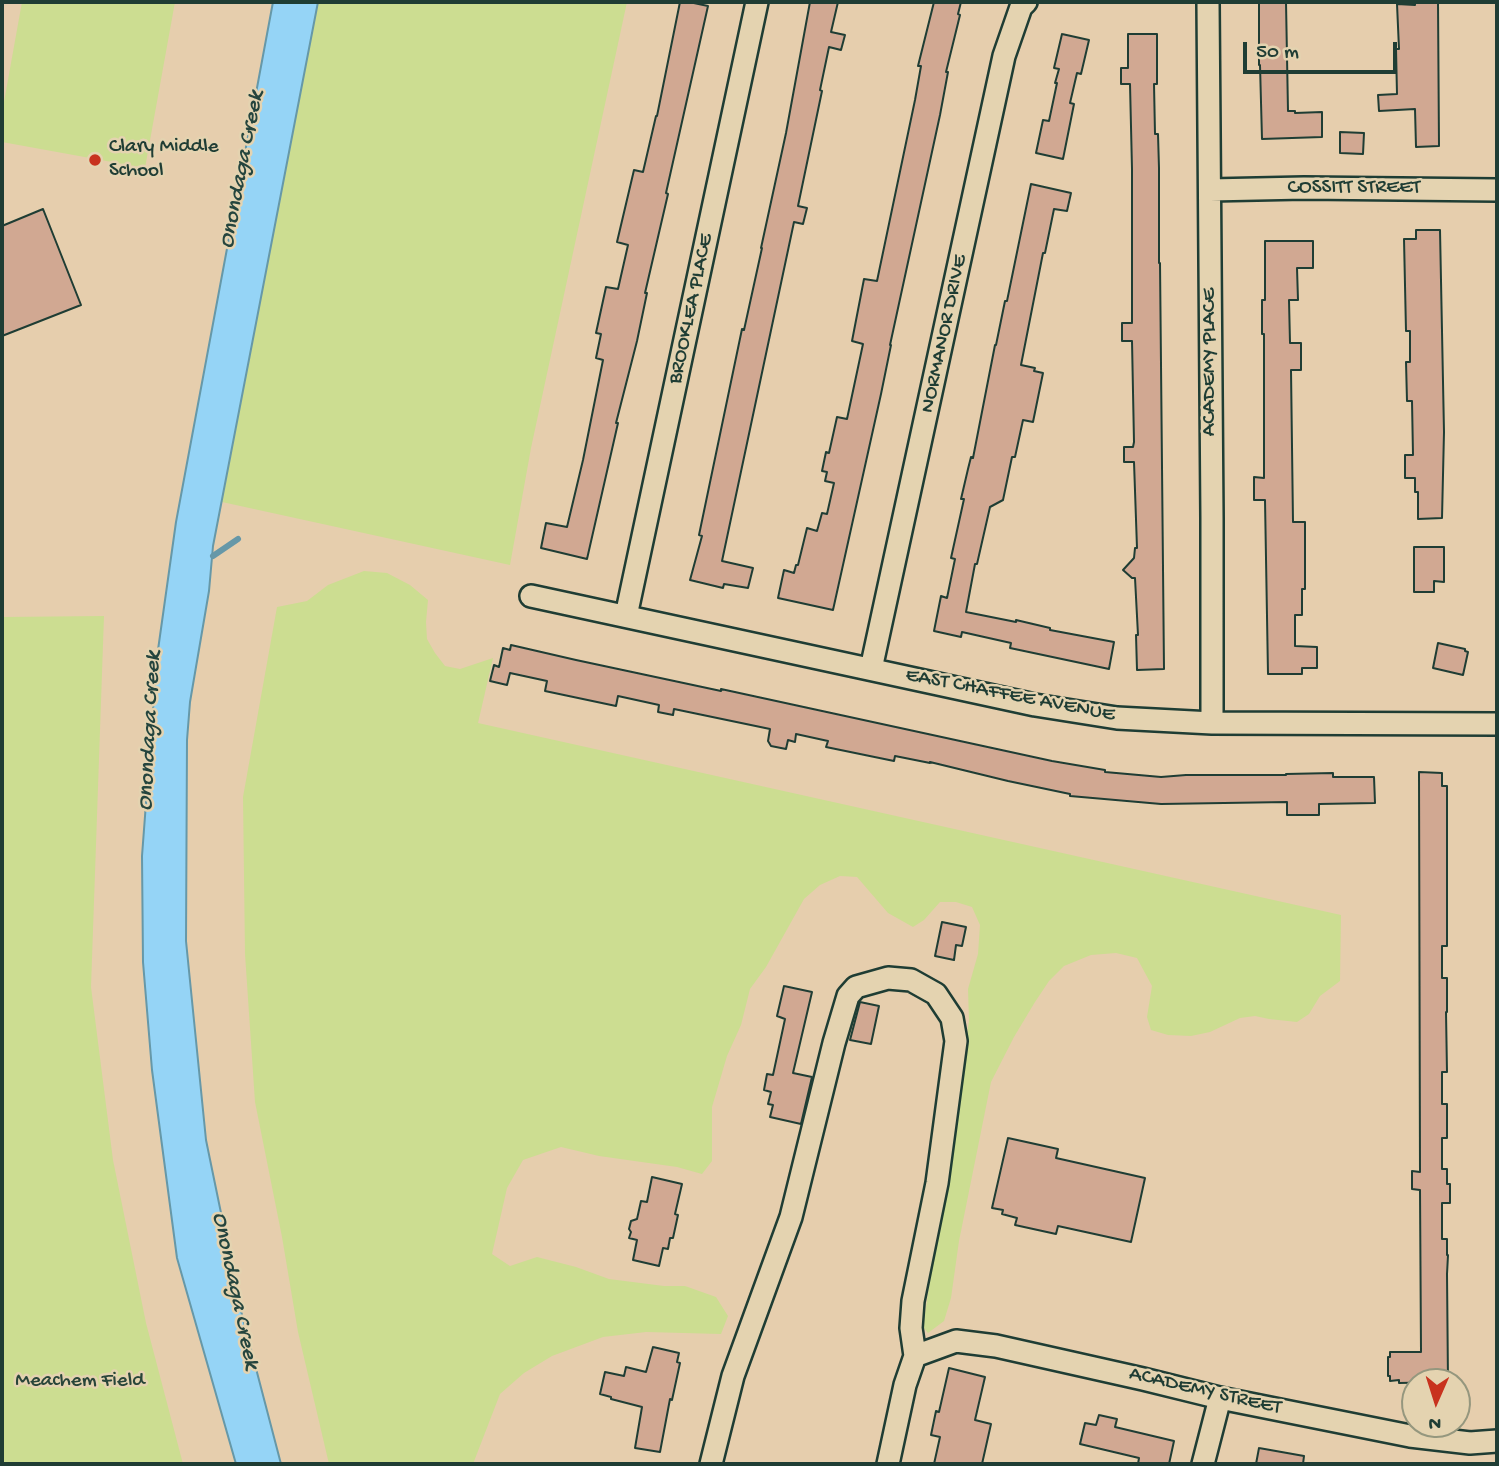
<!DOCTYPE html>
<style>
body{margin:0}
#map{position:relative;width:1499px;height:1466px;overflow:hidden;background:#e6cead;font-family:"Gochi Hand",sans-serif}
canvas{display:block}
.frame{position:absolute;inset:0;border:4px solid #1f3d34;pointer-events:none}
.north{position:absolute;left:1401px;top:1368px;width:70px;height:70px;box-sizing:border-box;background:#e4d3b0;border:2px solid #95977e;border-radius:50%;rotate:183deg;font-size:19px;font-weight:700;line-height:28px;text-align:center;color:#1f3d34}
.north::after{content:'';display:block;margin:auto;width:24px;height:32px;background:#c8321e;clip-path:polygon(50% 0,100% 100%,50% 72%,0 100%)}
.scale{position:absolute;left:1243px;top:42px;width:154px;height:32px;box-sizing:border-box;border:4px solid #1f3d34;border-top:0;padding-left:9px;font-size:21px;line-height:24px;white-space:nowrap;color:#1f3d34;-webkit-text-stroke:5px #e4d3b0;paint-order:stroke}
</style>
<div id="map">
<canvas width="1499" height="1466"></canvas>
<div class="frame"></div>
<div class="north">N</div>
<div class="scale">50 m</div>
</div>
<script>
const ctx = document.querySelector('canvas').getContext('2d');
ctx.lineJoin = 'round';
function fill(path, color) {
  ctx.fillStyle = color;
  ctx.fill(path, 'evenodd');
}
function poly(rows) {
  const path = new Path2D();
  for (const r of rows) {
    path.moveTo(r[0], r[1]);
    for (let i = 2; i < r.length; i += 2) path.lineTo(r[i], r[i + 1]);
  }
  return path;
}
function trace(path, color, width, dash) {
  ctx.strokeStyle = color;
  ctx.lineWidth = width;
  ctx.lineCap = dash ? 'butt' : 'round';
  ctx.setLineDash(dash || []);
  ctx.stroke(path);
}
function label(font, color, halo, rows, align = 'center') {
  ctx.font = font + ' "Gochi Hand",sans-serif';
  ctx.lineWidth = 5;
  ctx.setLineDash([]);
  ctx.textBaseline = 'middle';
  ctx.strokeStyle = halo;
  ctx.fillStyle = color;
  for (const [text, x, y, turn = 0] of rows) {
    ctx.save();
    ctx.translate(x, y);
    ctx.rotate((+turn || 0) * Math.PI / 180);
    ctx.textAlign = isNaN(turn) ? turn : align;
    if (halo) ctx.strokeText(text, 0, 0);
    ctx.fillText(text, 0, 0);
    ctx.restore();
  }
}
fill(poly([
 [22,2,175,2,145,168,2,142,2,113],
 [318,2,627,2,531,448,510,565,222,502],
 [364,571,387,573,410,585,428,600,426,622,427,639,435,653,445,666,460,669,493,658,478,723,1341,915,1340,981,1320,996,1309,1014,1297,1022,1269,1019,1255,1016,1240,1018,1210,1032,1191,1036,1168,1035,1151,1030,1147,1017,1152,986,1137,958,1116,953,1091,955,1064,966,1049,981,1035,1002,1014,1037,991,1082,959,1241,951,1298,944,1321,928,1333,923,1327,969,1021,968,989,978,954,980,925,972,907,956,902,940,902,924,920,913,927,888,913,857,877,840,876,820,885,804,899,766,967,750,989,741,1025,727,1056,712,1107,712,1161,702,1174,677,1167,599,1156,561,1147,523,1160,507,1188,500,1219,492,1254,510,1266,537,1257,576,1267,609,1279,664,1286,685,1286,716,1297,728,1316,721,1334,646,1332,603,1337,552,1356,524,1373,500,1394,473,1464,329,1464,298,1332,282,1237,255,1102,245,954,243,797,277,607,307,601,328,585],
 [104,616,91,987,113,1160,146,1323,183,1464,2,1464,2,617]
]), '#ccdd91');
const water = poly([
 [273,2,318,2,213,546,209,591,190,702,187,740,186,941,206,1140,242,1315,281,1464,236,1464,177,1258,152,1070,143,962,142,856,157,657,176,522,273,2]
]);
fill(water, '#95d4f6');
trace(water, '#6698a8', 2);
trace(poly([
 [213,556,238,539]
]), '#6698a8', 6);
const building = poly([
 [680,2,689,2,708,6,666,193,668,194,645,293,647,293,637,341,616,423,618,423,587,559,541,548,546,523,567,527,583,460,603,360,596,358,601,334,596,333,606,287,618,289,628,245,617,242,634,170,643,172,656,116,657,116,680,2],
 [810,2,838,2,831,32,845,35,841,50,829,47,820,90,822,91,798,206,807,208,803,224,794,222,722,561,753,568,748,588,724,584,723,588,690,580,702,536,699,535,742,329,744,330,762,248,761,248,786,133,810,2],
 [934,2,961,2,958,14,960,15,946,72,948,72,940,115,890,345,891,345,881,394,833,610,778,598,784,570,794,573,796,565,798,565,807,528,817,531,822,513,827,514,834,483,825,481,827,472,822,471,826,452,829,453,837,417,847,419,863,344,852,341,864,279,877,281,915,100,921,66,918,66,934,2],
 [1259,2,1286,2,1288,111,1295,111,1295,113,1322,112,1322,137,1262,139,1260,65,1259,65,1259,2],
 [1415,2,1438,2,1439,146,1416,147,1415,109,1379,111,1378,95,1397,94,1396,49,1399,49,1397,4,1415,5,1415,2],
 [1062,34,1089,40,1081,74,1077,73,1070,103,1074,104,1063,159,1036,153,1043,120,1049,121,1057,83,1055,83,1059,69,1054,68,1062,34],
 [1128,34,1157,34,1157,84,1154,84,1155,134,1158,134,1159,168,1159,263,1160,263,1164,669,1137,670,1136,635,1138,635,1135,578,1132,578,1123,570,1134,558,1135,548,1137,548,1134,462,1124,462,1124,447,1133,447,1134,442,1132,341,1122,341,1122,323,1132,323,1132,169,1130,84,1121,84,1121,68,1128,68,1128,34],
 [1340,132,1364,133,1363,154,1340,153,1340,132],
 [1031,184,1071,193,1067,211,1054,209,1045,253,1043,253,1021,365,1035,368,1034,371,1043,373,1033,422,1023,420,1015,457,1012,457,1003,500,990,507,977,564,975,564,966,612,1016,622,1016,620,1050,628,1050,630,1114,642,1109,669,1010,648,1011,643,962,632,961,637,934,631,941,596,947,598,955,559,951,558,964,499,961,499,968,469,971,457,973,458,995,345,996,345,1005,301,1007,301,1031,184],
 [43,209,81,305,2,336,2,226,43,209],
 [1416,230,1440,230,1444,432,1442,518,1418,519,1418,492,1415,492,1415,478,1405,478,1405,455,1413,455,1412,401,1407,401,1406,362,1410,362,1410,331,1406,331,1404,239,1416,239,1416,230],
 [1265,241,1313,241,1313,268,1297,268,1298,300,1289,300,1290,343,1301,343,1301,370,1291,370,1293,522,1305,522,1305,589,1302,589,1302,615,1295,615,1295,646,1317,647,1317,668,1302,668,1302,674,1268,674,1265,500,1254,500,1254,477,1264,478,1264,334,1262,334,1262,300,1265,300,1265,241],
 [1414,547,1444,547,1444,582,1434,581,1434,592,1414,592,1414,547],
 [1438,643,1465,649,1465,651,1468,652,1463,675,1433,668,1438,643],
 [511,645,576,660,721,691,721,689,1052,761,1105,770,1105,772,1161,777,1186,775,1286,775,1286,774,1333,773,1333,777,1374,777,1375,803,1319,804,1319,815,1287,815,1287,802,1161,804,1070,796,1070,794,1008,781,930,762,930,763,895,756,894,761,826,747,828,741,796,734,795,742,788,740,786,749,771,746,768,741,770,729,674,709,673,715,658,712,659,705,618,696,616,706,545,691,547,681,510,673,507,685,490,681,494,665,499,667,503,648,510,650,511,645],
 [1419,772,1442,773,1442,786,1447,786,1447,946,1442,946,1442,978,1447,978,1447,1012,1446,1012,1447,1072,1442,1072,1442,1104,1447,1104,1447,1138,1442,1138,1442,1169,1447,1169,1447,1184,1450,1184,1450,1203,1442,1203,1442,1239,1447,1239,1447,1255,1448,1255,1447,1274,1448,1382,1399,1383,1399,1380,1390,1381,1390,1376,1388,1376,1388,1357,1390,1357,1390,1352,1421,1352,1420,1190,1412,1189,1412,1171,1420,1172,1419,772],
 [942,922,966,927,962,946,956,945,954,960,935,956,942,922],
 [784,986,812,992,793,1073,812,1077,801,1124,770,1117,773,1105,768,1104,771,1092,764,1090,767,1074,773,1075,785,1019,777,1016,784,986],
 [860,1002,879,1006,871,1044,850,1040,860,1002],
 [1008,1138,1058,1149,1056,1158,1145,1178,1131,1242,1058,1226,1056,1234,1015,1225,1017,1218,1002,1214,1003,1210,992,1208,1008,1138],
 [652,1177,682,1184,675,1214,678,1215,673,1238,670,1238,668,1249,663,1248,659,1266,633,1260,637,1240,629,1238,631,1232,629,1229,631,1221,637,1219,641,1201,647,1202,652,1177],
 [653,1347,679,1353,677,1362,680,1363,672,1400,670,1399,660,1452,635,1448,642,1407,611,1399,611,1397,600,1394,605,1372,624,1376,626,1367,646,1372,653,1347],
 [949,1368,985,1377,975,1420,991,1424,982,1464,934,1464,940,1437,931,1435,936,1411,939,1412,949,1368],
 [1099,1415,1117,1419,1115,1427,1174,1441,1169,1464,1138,1464,1139,1458,1080,1444,1085,1423,1096,1425,1099,1415],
 [1259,1448,1304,1456,1303,1464,1256,1464,1259,1448]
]);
fill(building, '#d1a892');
trace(building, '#1f3d34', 2);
const minor = poly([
 [1208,2,1212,518,1212,723],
 [1210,190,1304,188,1497,190],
 [531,596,1035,705,1117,718,1212,723,1497,724],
 [626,616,757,2],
 [871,669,1004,56,1021,7,1026,2],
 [915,1356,956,1341,996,1346,1143,1379,1220,1398,1410,1436,1470,1443,1497,1441],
 [711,1464,733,1376,791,1217,834,1043,848,996,856,987,888,978,911,980,936,994,952,1018,956,1041,937,1183,913,1301,911,1328,915,1356,905,1385,888,1464],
 [1203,1464,1220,1398]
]);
trace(minor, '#1f3d34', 26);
trace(minor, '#e4d3b0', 21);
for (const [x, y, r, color] of [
 [95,160,7,"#c8321e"]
]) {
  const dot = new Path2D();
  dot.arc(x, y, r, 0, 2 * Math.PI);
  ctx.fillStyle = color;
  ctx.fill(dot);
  trace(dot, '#e4d3b0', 2.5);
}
label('21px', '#1f3d34', '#e4d3b0', [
 ["Clary Middle",109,148],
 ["School",109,172]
], 'left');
label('21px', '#1f3d34', '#e4d3b0', [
 ["COSSITT STREET",1354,189],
 ["BROOKLEA PLACE",692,309,-78],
 ["NORMANOR DRIVE",945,334,-78],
 ["ACADEMY PLACE",1211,362,-90],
 ["EAST CHAFFEE AVENUE",1010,696,11],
 ["ACADEMY STREET",1205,1392,13]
]);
label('21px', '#284539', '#e4d3b0', [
 ["Meachem Field",80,1382]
]);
label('italic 23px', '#25453e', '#e4d3b0', [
 ["Onondaga Creek",243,170,-79],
 ["Onondaga Creek",151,731,-87],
 ["Onondaga Creek",234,1291,78]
]);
</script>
